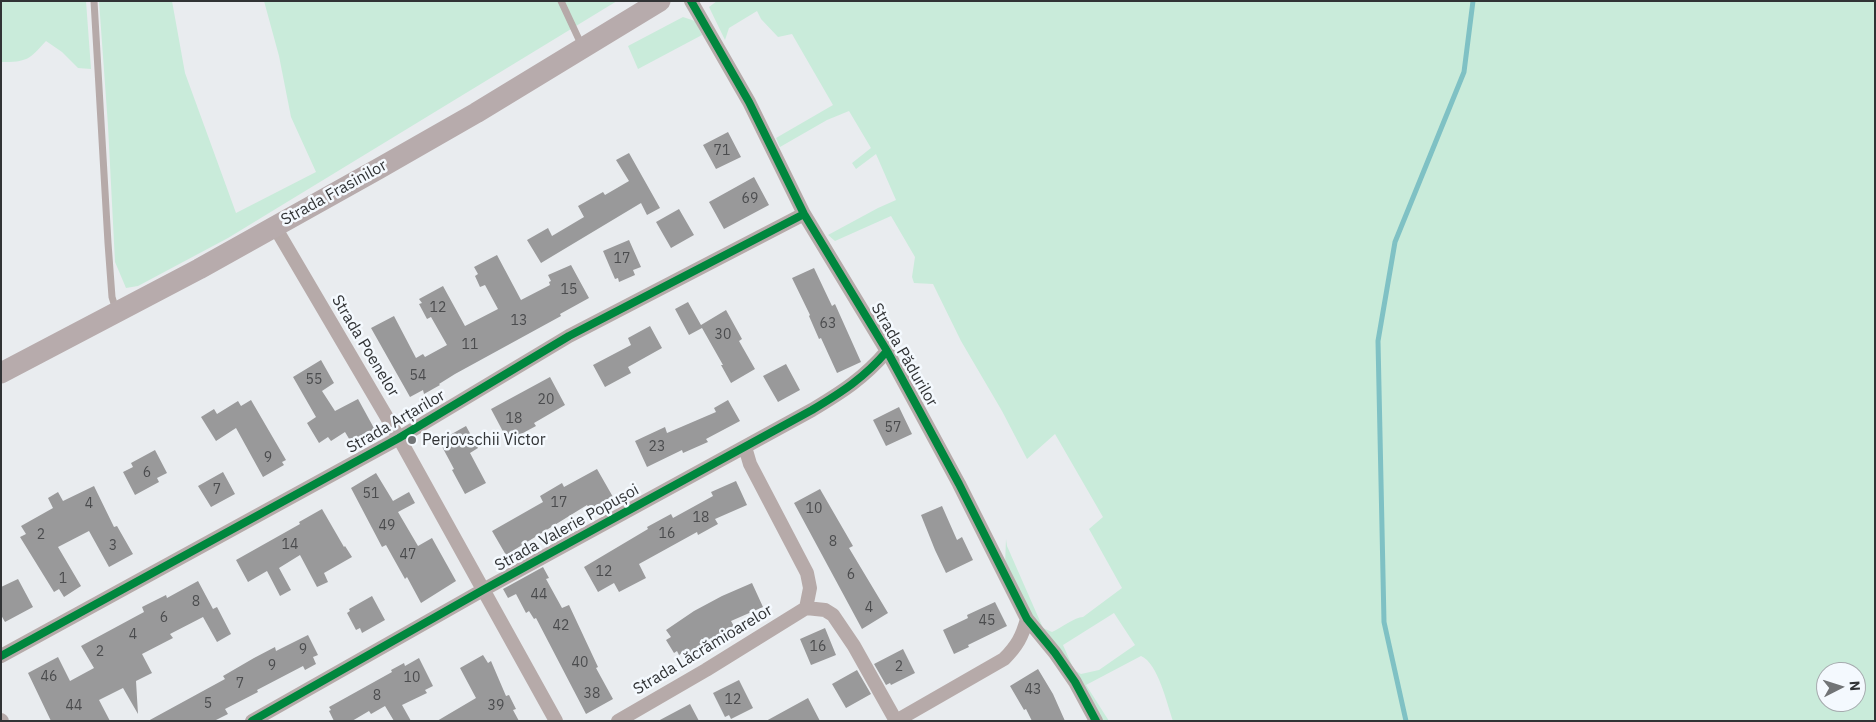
<!DOCTYPE html>
<html>
<head>
<meta charset="utf-8">
<style>
	body { margin:0 }
	#map { position:relative; width:1876px; height:722px; overflow:hidden; background:#e9ecef; font-family:"IBM Plex Sans",sans-serif }
	canvas { display:block }
	.frame { position:absolute; inset:0; border:2px solid #313335; pointer-events:none }
	.north { position:absolute; left:1816px; top:662px; width:50px; height:50px; box-sizing:border-box; background:#f4f9fe; border:1px solid #a6aaae; border-radius:50%; rotate:85deg; font-size:14px; font-weight:700; line-height:20px; text-align:center; color:#313335 }
	.north::after { content:''; display:block; margin:auto; width:18px; height:22px; background:#717476; clip-path:polygon(50% 0,100% 100%,50% 72%,0 100%) }
</style>
</head>
<body>
<div id="map">
<canvas width="1876" height="722"></canvas>
<div class="frame"></div>
<div class="north">N</div>
</div>
<script>
const ctx = document.querySelector('canvas').getContext('2d');
ctx.lineJoin = 'round';
function fillPath(path, color) { ctx.fillStyle = color; ctx.fill(path, 'evenodd'); }
function stroke(path, color, width, dash) { ctx.strokeStyle = color; ctx.lineWidth = width; ctx.lineCap = dash ? 'butt' : 'round'; ctx.setLineDash(dash || []); ctx.stroke(path); }
function write(font, color, halo, rows, align = 'center') {
  ctx.font = font + ' "IBM Plex Sans",sans-serif'; ctx.lineWidth = 5; ctx.setLineDash([]); ctx.textBaseline = 'middle'; ctx.strokeStyle = halo; ctx.fillStyle = color; for (const [text, x, y, turn = 0] of rows) {
    ctx.save(); ctx.translate(x, y); ctx.rotate((+turn || 0) * Math.PI / 180); ctx.textAlign = isNaN(turn) ? turn : align; if (halo) ctx.strokeText(text, 0, 0); ctx.fillText(text, 0, 0); ctx.restore();
  }
}
fillPath(new Path2D(`
	M 1,1 L 86,1 L 91,69 L 78,68 L 62,52 L 46,41 C 29,60 27,62 1,62 Z
	M 99,1 L 172,1 L 185,73 L 236,213 L 316,172 L 291,117 L 279,56 L 264,1 L 617,1 L 228,238 L 138,286 L 126,288 L 115,262 L 108,126 Z
	M 717,1 L 1875,1 L 1875,721 L 1173,721 C 1167,704 1158,663 1141,656 L 1086,685 L 1109,721 L 1101,721 L 1037,624 L 1005,565 L 1006,539 L 1007,546 L 1043,628 L 1052,632 C 1061,628 1075,617 1083,617 L 1122,588 L 1089,529 L 1103,517 L 1055,434 L 1027,459 L 1002,411 L 961,341 L 933,284 L 914,283 L 912,277 L 915,257 L 891,216 L 835,241 L 828,235 L 878,208 L 896,200 L 876,154 L 856,169 L 852,163 L 871,148 L 849,111 L 827,120 L 780,147 L 776,138 L 833,105 L 792,34 L 778,37 L 761,19 L 757,11 L 729,28 L 725,40 L 709,7 ZM 1114,613 L 1135,645 L 1099,670 L 1081,674 L 1074,670 L 1063,645 ZM 1826,672 L 1856,672 L 1856,702 L 1826,702 Z
	M 683,17 L 695,21 L 702,35 L 638,69 L 628,46 Z`), '#c9ebda');
stroke(new Path2D(`
	M 1406,721 L 1384,622 L 1378,341 L 1395,242 L 1464,72 L 1473,1`), '#7fc1c4', 5);
fillPath(new Path2D(`
	M 728,132 L 741,157 L 716,169 L 703,145 Z
	M 629,153 L 660,208 L 647,215 L 641,203 L 541,263 L 527,240 L 548,228 L 552,236 L 584,217 L 578,206 L 603,192 L 605,195 L 629,181 L 616,160 Z
	M 754,177 L 769,205 L 724,229 L 709,202 Z
	M 679,209 L 694,235 L 671,248 L 656,222 Z
	M 629,240 L 641,267 L 633,270 L 635,275 L 619,282 L 618,278 L 615,279 L 603,251 Z
	M 497,255 L 521,300 L 550,285 L 549,282 L 551,281 L 548,275 L 571,265 L 589,298 L 560,314 L 561,316 L 455,374 L 439,384 L 440,385 L 424,394 L 423,390 L 410,397 L 371,328 L 394,316 L 416,358 L 423,354 L 425,357 L 447,345 L 431,317 L 427,319 L 419,304 L 422,303 L 419,299 L 443,286 L 465,326 L 498,309 L 485,285 L 480,287 L 475,276 L 478,274 L 474,267 Z
	M 814,268 L 832,306 L 835,304 L 861,362 L 837,373 L 821,338 L 819,339 L 809,316 L 810,315 L 792,278 Z
	M 688,302 L 701,325 L 726,310 L 742,339 L 739,341 L 755,369 L 731,383 L 721,365 L 723,365 L 702,328 L 689,335 L 675,309 Z
	M 650,326 L 662,348 L 628,367 L 631,373 L 605,387 L 593,365 L 631,345 L 628,338 Z
	M 321,360 L 334,383 L 322,391 L 335,411 L 358,399 L 375,430 L 372,437 L 354,447 L 345,432 L 331,441 L 328,437 L 319,443 L 307,423 L 316,417 L 293,377 Z
	M 786,364 L 800,390 L 778,402 L 763,376 Z
	M 550,377 L 565,405 L 534,423 L 536,426 L 508,441 L 491,409 Z
	M 251,400 L 286,460 L 282,462 L 284,465 L 263,477 L 236,428 L 216,441 L 201,417 L 214,409 L 217,414 L 238,401 L 241,406 Z
	M 728,400 L 740,421 L 706,439 L 708,442 L 683,453 L 682,450 L 647,467 L 635,441 L 665,427 L 667,433 L 716,412 L 714,408 Z
	M 899,407 L 912,434 L 886,446 L 873,420 Z
	M 466,426 L 478,448 L 470,453 L 486,483 L 465,494 L 452,470 L 454,469 L 439,441 Z
	M 155,450 L 167,473 L 157,478 L 159,482 L 135,495 L 123,472 L 133,467 L 131,463 Z
	M 597,469 L 613,497 L 590,510 L 587,505 L 506,555 L 492,531 L 543,502 L 540,496 L 562,483 L 564,487 Z
	M 223,472 L 235,494 L 211,507 L 198,486 Z
	M 376,473 L 393,501 L 409,492 L 415,503 L 398,512 L 418,546 L 432,538 L 456,581 L 421,603 L 407,577 L 405,579 L 386,545 L 382,547 L 351,488 Z
	M 736,481 L 747,505 L 715,519 L 718,524 L 698,535 L 697,532 L 639,564 L 646,578 L 619,592 L 614,583 L 598,592 L 584,567 L 648,529 L 647,527 L 671,514 L 673,518 L 713,496 L 711,492 Z
	M 94,486 L 114,527 L 117,526 L 133,554 L 109,567 L 89,531 L 58,547 L 81,586 L 64,597 L 59,589 L 54,592 L 20,537 L 26,534 L 21,526 L 53,508 L 48,498 L 58,492 L 63,501 Z
	M 820,489 L 853,546 L 849,548 L 888,613 L 862,629 L 794,503 Z
	M 942,506 L 957,540 L 962,537 L 973,560 L 946,573 L 935,550 L 921,515 Z
	M 322,509 L 344,547 L 345,546 L 352,557 L 324,573 L 328,582 L 317,587 L 300,555 L 279,568 L 291,590 L 280,596 L 267,571 L 248,582 L 236,560 L 300,524 L 299,522 Z
	M 543,567 L 549,578 L 546,579 L 562,608 L 569,605 L 598,667 L 596,668 L 613,699 L 586,714 L 536,618 L 534,619 L 529,611 L 526,613 L 516,594 L 508,598 L 503,589 Z
	M 18,579 L 33,607 L 5,622 L 1,615 L 1,587 Z
	M 198,581 L 213,609 L 217,607 L 231,634 L 217,642 L 203,617 L 170,634 L 173,638 L 142,654 L 152,673 L 136,681 L 138,714 L 123,688 L 99,700 L 110,721 L 51,721 L 28,673 L 58,657 L 70,681 L 94,668 L 81,646 L 144,612 L 142,607 L 166,595 L 167,598 Z
	M 752,583 L 763,607 L 731,621 L 735,628 L 711,642 L 710,640 L 690,653 L 688,650 L 679,655 L 677,651 L 674,653 L 666,640 L 671,637 L 666,630 L 694,611 L 722,596 Z
	M 372,596 L 385,620 L 362,633 L 360,628 L 356,630 L 347,613 L 350,611 L 349,609 Z
	M 995,602 L 1007,626 L 968,645 L 969,647 L 954,654 L 943,630 L 968,618 L 967,615 Z
	M 825,628 L 836,655 L 811,665 L 800,639 Z
	M 308,635 L 318,655 L 313,657 L 316,664 L 305,670 L 303,666 L 257,690 L 258,692 L 225,709 L 228,714 L 214,721 L 148,721 L 225,679 L 223,676 L 254,658 L 275,647 L 276,651 Z
	M 903,649 L 915,673 L 891,685 L 890,683 L 886,685 L 874,664 Z
	M 483,655 L 488,663 L 491,661 L 506,696 L 509,695 L 516,709 L 513,710 L 519,721 L 437,721 L 476,698 L 460,668 Z
	M 419,658 L 433,686 L 425,690 L 427,693 L 402,705 L 411,721 L 394,721 L 385,706 L 371,714 L 369,711 L 352,721 L 334,721 L 329,711 L 331,710 L 329,707 L 392,672 L 391,670 L 404,663 L 405,666 Z
	M 1038,669 L 1053,694 L 1065,721 L 1032,721 L 1026,709 L 1024,710 L 1010,686 Z
	M 857,670 L 871,694 L 846,708 L 832,684 Z
	M 739,680 L 753,708 L 731,719 L 729,715 L 725,717 L 713,693 Z
	M 808,698 L 820,721 L 766,721 Z
	M 690,704 L 699,721 L 658,721 Z`), '#99999a');
stroke(new Path2D(`
	M 94,1 L 108,243 L 112,297 L 116,310
	M 561,1 L 582,46`), '#b6aaa9', 7);
stroke(new Path2D(`
	M 691,1 L 749,102 L 804,214 L 887,351 L 959,484 L 1027,619 L 1055,653 L 1075,682 L 1096,721
	M 275,227 L 399,438 L 556,721
	M 745,447 L 750,464 L 807,573 L 810,588 L 806,608 L 825,610 L 833,615 L 854,646 L 896,721
	M 1,656 L 399,438 L 569,336 L 804,214
	M 1,720 L 2,721
	M 252,721 L 483,590 L 812,410 C 842,392 864,378 887,351
	M 618,721 L 706,670 L 806,608
	M 896,721 L 1004,659 C 1017,646 1022,637 1027,619`), '#b6aaa9', 14);
stroke(new Path2D(`
	M 1,373 L 199,269 L 378,169 L 476,113 L 660,1`), '#b7abac', 21);
stroke(new Path2D(`
	M 691,1 L 749,102 L 804,214 L 887,351 L 959,484 L 1027,619 L 1055,653 L 1075,682 L 1096,721
	M 1,656 L 399,438 L 569,336 L 804,214
	M 252,721 L 483,590 L 812,410 C 842,392 864,378 887,351`), '#00873e', 8);
for (const [x, y, r, color] of [
	[412,440,5,"#717476"]
]) { const dot = new Path2D(); dot.arc(x, y, r, 0, 2 * Math.PI); ctx.fillStyle = color; ctx.fill(dot); stroke(dot, '#f4f9fe', 2); }
write('14px', '#4b4c4e', null, [
	["71",722,151],
	["69",750,199],
	["17",622,259],
	["15",569,290],
	["12",438,308],
	["13",519,321],
	["63",828,324],
	["30",723,335],
	["11",470,345],
	["54",418,376],
	["55",314,380],
	["20",546,400],
	["18",514,419],
	["57",893,428],
	["23",657,447],
	["9",268,458],
	["6",147,473],
	["7",217,490],
	["51",371,494],
	["17",559,503],
	["4",89,504],
	["10",814,509],
	["18",701,518],
	["49",387,526],
	["16",667,534],
	["2",41,535],
	["8",833,542],
	["14",290,545],
	["3",113,546],
	["47",408,555],
	["12",604,572],
	["6",851,575],
	["1",63,579],
	["44",539,595],
	["8",196,602],
	["4",869,608],
	["6",164,618],
	["45",987,621],
	["42",561,626],
	["4",133,635],
	["16",818,647],
	["9",303,650],
	["2",100,652],
	["40",580,663],
	["9",272,666],
	["2",899,667],
	["46",49,677],
	["10",412,678],
	["7",240,684],
	["43",1033,690],
	["38",592,694],
	["8",377,696],
	["12",733,700],
	["5",208,704],
	["44",74,706],
	["39",496,706]
]);
write('16px', '#313335', '#f4f9fe', [
	["Strada Frasinilor",334,193,-29],
	["Strada Poenelor",365,346,59],
	["Strada Pădurilor",904,355,60],
	["Strada Arțarilor",396,422,-30],
	["Strada Valerie Popușoi",567,528,-29],
	["Strada Lăcrămioarelor",703,650,-31]
]);
write('16px', '#313335', '#f4f9fe', [
	["Perjovschii Victor",422,440]
], 'left');
</script>
</body>
</html>
